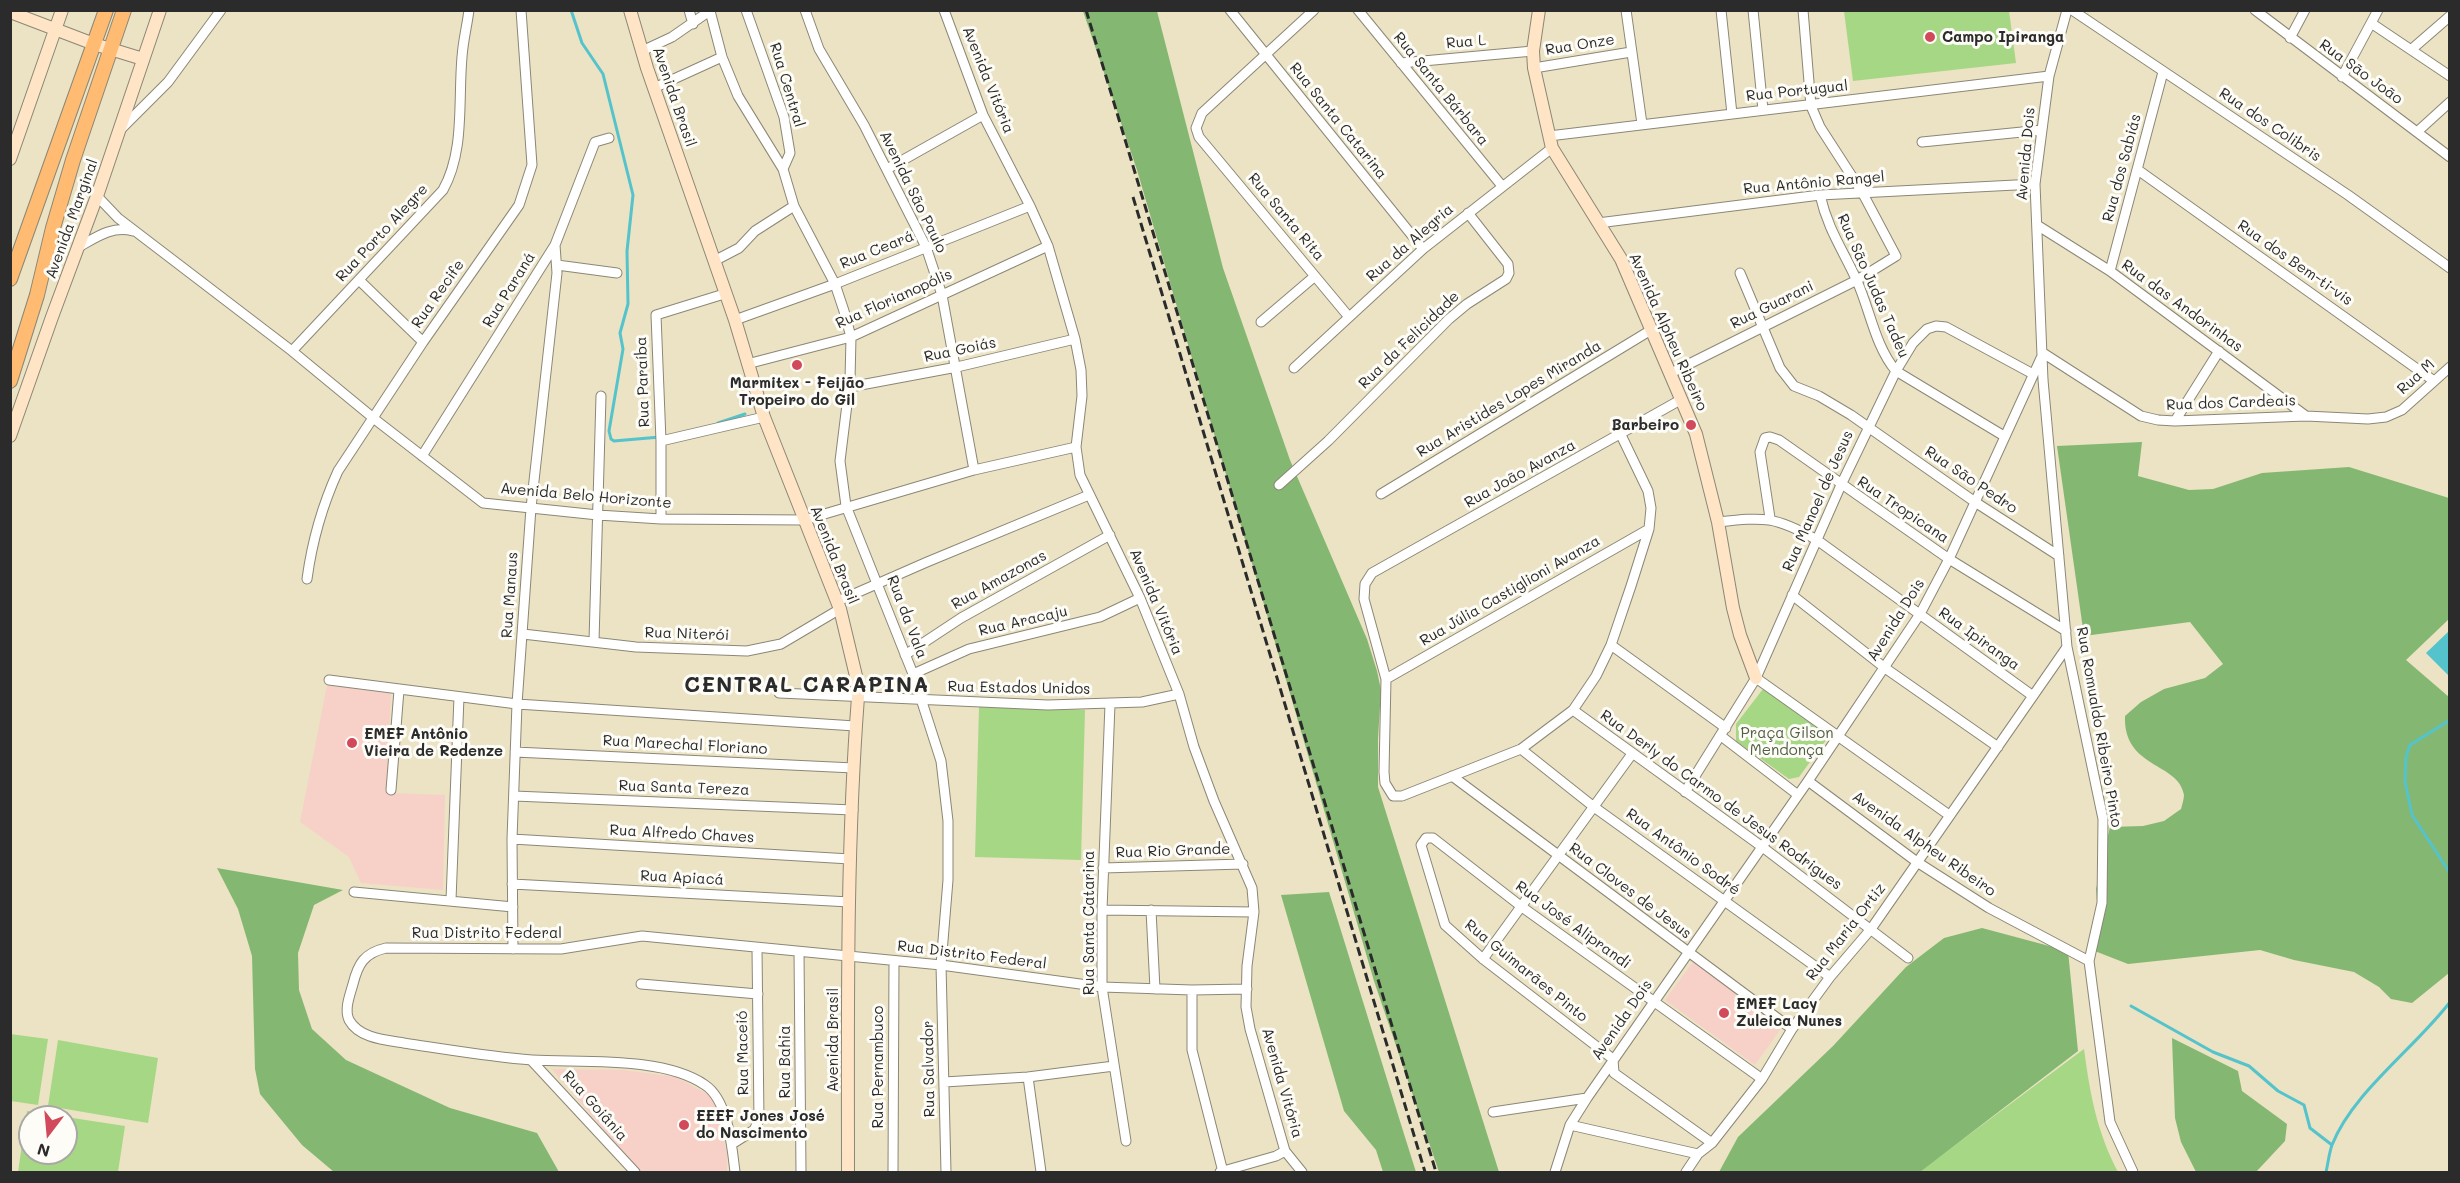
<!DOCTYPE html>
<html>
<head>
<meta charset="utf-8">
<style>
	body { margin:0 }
	#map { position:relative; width:2460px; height:1183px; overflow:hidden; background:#ebe3c3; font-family:Mali,sans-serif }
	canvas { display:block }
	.frame { position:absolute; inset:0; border:12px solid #2b2b2b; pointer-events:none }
	.north { position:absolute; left:18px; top:1105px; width:60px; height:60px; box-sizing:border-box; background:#fdfcf7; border:2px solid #a9a8a5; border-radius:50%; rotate:196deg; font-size:16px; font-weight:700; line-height:24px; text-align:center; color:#2b2b2b }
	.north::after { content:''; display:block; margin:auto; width:21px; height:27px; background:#d1495b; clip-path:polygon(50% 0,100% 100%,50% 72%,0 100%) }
</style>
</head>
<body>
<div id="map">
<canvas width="2460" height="1183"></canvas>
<div class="frame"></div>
<div class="north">N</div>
</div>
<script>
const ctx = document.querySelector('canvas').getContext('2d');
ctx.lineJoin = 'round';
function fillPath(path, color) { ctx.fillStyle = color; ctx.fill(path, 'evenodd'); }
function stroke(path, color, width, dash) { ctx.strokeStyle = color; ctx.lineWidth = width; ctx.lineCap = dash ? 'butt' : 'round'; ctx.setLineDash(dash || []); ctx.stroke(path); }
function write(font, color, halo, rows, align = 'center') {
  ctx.font = font + ' Mali,sans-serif'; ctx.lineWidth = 6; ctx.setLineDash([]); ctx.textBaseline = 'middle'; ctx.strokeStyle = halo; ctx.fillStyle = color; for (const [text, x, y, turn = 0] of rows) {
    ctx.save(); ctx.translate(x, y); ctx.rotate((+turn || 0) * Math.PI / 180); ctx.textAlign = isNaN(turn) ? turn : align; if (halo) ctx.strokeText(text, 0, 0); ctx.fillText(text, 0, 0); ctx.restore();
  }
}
fillPath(new Path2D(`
	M 327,685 L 391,693 L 386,793 L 445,795 L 443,890 L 361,883 L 349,857 L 300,822 Z
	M 1693,962 L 1782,1027 L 1755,1065 L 1665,1000 Z
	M 552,1069 L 623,1070 L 676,1077 L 713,1097 L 727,1153 L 727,1172 L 639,1172 Z`), '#f7d1c8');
fillPath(new Path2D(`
	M 1844,11 L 2009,11 L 2016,63 L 1853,81 Z
	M 1763,689 L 1829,736 L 1799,777 L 1789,779 L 1736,741 L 1736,724 Z
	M 979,707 L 1085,710 L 1081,860 L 975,857 Z
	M 10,1034 L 48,1039 L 38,1105 L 11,1101 Z
	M 58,1040 L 158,1058 L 148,1123 L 48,1106 Z
	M 2084,1049 C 2090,1094 2097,1132 2118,1172 L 1919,1172 Z
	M 27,1111 L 66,1117 L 30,1117 L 30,1153 L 66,1153 L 66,1117 L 125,1126 L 118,1172 L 18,1172 Z`), '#a6d785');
fillPath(new Path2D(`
	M 1083,11 L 1157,11 L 1223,268 L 1290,460 L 1367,639 L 1377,671 L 1381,690 L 1378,739 L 1378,787 L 1499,1172 L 1439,1172 L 1374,981 L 1137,170 Z
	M 2142,442 L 2138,476 L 2189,490 L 2213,489 L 2262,473 L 2349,467 L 2449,498 L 2449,619 L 2406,660 L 2449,697 L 2449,973 L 2412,1003 L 2391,999 L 2379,987 L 2354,972 L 2294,960 L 2260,950 L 2128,964 L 2087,948 L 2098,913 L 2096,889 L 2110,827 L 2143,826 L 2164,821 L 2181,809 C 2182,805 2184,799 2184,795 C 2179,762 2123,769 2125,716 L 2141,702 L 2164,689 L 2205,678 L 2223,664 L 2190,622 L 2084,636 L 2057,446 Z
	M 217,868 L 343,890 L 314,905 L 298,953 L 299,990 L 312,1029 L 346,1060 L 450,1108 L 537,1133 L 559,1172 L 334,1172 L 302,1145 L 260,1094 L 255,1069 L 252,956 L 238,909 Z
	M 1329,892 L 1404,1134 L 1416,1172 L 1383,1172 L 1376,1150 L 1344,1111 L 1281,895 Z
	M 1982,928 L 2068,951 L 2078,1051 L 1920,1172 L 1719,1172 L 1738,1137 L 1833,1046 L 1906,967 L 1944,938 Z
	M 2172,1038 L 2238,1071 L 2242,1091 L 2287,1124 L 2285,1141 L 2256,1172 L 2196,1172 L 2181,1142 L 2175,1118 Z`), '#84b872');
fillPath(new Path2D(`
	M 2449,631 L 2449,676 L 2426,653 Z`), '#55c3cb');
stroke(new Path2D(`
	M 571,10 L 582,43 L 603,74 L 633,195 L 627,251 L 628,304 L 620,333 L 623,349 L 609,431 L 611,439 L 614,441 L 660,437
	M 718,423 L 745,414
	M 2450,720 L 2410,745 L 2406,757 L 2405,781 L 2412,815 L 2450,873
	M 2131,1006 L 2213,1052 L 2249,1066 L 2278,1091 L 2304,1105 L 2310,1128 L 2332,1145
	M 2326,1172 C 2328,1164 2329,1153 2332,1145 C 2353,1092 2415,1048 2450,1002`), '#55c3cb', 3);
const street = new Path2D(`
	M 689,10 L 693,24
	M 746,10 L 784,117 L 790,153 L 783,169
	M 805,10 L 819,49 L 864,125 L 926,247 L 942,295 L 974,470
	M 944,10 L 983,115 L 1030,206 L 1048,246 L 1075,339 L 1081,370 L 1082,396 L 1076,447 L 1080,475 L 1140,598 L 1179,694 L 1194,747 L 1214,801 L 1252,888 L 1254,912 L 1247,966 L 1246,1007 L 1250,1029 L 1285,1151
	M 1230,10 L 1423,249
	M 1314,10 L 1202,113 L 1196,128 L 1199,137 L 1349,317
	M 1358,10 L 1502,186
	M 1626,10 L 1642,124
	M 1721,10 L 1732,114
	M 1753,10 L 1763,110
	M 2067,10 L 2049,76 L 2035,184 L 2043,380 L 2067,647 L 2103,819 L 2102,903 L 2089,961 L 2110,1122 L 2133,1172
	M 2072,10 L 2348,195 L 2450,268
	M 2255,10 L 2450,157
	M 710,11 L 722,57 L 738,96 L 783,169 L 794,206 L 835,284 L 844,311 L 851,337 L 850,380 L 840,461 L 846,506 L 913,674 L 941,761 L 948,821 L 948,880 L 941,965 L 946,1172
	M 2371,23 L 2450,76
	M 2290,38 L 2305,10
	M 2412,49 L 2450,16
	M 642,51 L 672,37 L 711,10
	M 1401,63 L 1533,51
	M 1534,68 L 1631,52
	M 2342,77 L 2378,10
	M 654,88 L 722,57
	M 120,130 L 168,82 L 221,10
	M 2417,132 L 2450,102
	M 1549,136 L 2049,76
	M 1922,142 L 2042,130
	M 887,169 L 983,115
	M 2138,170 L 2434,381
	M 1820,195 C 1828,230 1843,250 1857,281 C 1870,310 1875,346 1896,371 L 2004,436
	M 97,196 L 118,218 L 292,351 L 377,421 L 483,503 L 598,515 L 661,519 L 804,520 L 974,470 L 1076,447
	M 1598,223 L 1820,195 L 2035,184
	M 2037,225 L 2110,271 L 2306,416
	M 77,248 C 95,238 112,225 133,231
	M 714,261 L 739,248 L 755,231 L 794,206
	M 557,265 L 617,273
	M 2110,271 L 2163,72
	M 1740,273 L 1780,368 L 1794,386 L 1819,396 L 1851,415 L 1975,502 L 2059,556
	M 359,280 L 423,342
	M 735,320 L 835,284 L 1030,206
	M 1261,322 L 1315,276
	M 292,351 L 443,190 C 465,151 458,101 462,57 C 463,41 467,26 469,10
	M 2043,353 L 2141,416 L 2158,420 L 2175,421 L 2306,416 L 2368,419 L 2386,417 L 2402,410 L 2450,367
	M 747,364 L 851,337 L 1048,246
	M 1294,368 L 1423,249 L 1552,148
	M 1671,373 L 1857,280 L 1896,256 L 1862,192 L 1820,127 L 1811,106 L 1803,10
	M 850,387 L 957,367 L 1075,339
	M 2175,421 L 2219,351
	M 1621,435 L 1648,491 L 1651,508 L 1649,529 L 1631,586 L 1611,645 L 1596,676 L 1573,710 L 1521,749 L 1402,796 L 1393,796 L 1385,783 L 1384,772 L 1386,679 L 1364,599 L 1365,584 L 1372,573 L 1682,399
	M 661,441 L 764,417
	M 422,456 L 555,245 L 595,142 L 609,138
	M 1279,485 L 1328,441 L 1449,319 L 1467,304 L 1506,279 L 1509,273 L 1508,264 L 1468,213
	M 1381,494 L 1651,330
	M 1770,518 L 1760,452 L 1765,438 L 1770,437 L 1779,440 L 1949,559 L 2066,631
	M 661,519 L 661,441 L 656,315 L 724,294
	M 1718,522 C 1765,517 1775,516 1817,540 L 2033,696
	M 307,579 C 312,542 322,506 338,471 L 423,342 L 519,205 L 532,165 L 521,10
	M 1792,595 L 1885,668 L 1998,747
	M 838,601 L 927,562 L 1089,495
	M 523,634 L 636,647 L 747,651 L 781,644 L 840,609
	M 594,641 L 601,396
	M 1611,645 L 1726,728
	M 905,655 L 961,618 L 1110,535
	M 913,674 L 969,649 L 1100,617 L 1140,598
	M 1756,678 L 1949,815
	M 1386,679 L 1649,529
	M 329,680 L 517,704 L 855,726
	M 779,693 L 1048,705 L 1142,702 L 1179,694
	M 1110,704 L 1102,910 L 1102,987 L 1126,1141
	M 1573,710 L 1761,846 L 1908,958
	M 1721,736 L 1798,795
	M 1521,749 L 1594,807 L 1830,977
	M 515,752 L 854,768
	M 1452,776 L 1792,1029
	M 1808,781 L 1917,862 L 1989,908 L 2089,961
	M 391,790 L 399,690
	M 1685,792 L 1756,678 L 1841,485 L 1896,371 L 1913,343 L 1927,329 L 1936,326 L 1946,327 L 2033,374
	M 514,796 L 853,810
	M 512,839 L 850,859
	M 1103,868 L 1243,864
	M 512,884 L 850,902
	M 354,892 L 513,907
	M 451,900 L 459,697
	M 1102,910 L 1254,912
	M 1151,910 L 1155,989
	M 513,949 L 512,839 L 517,704 L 531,508 L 557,273 L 555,245
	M 799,952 L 801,1172
	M 1483,959 L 1632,754
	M 641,984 L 758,994
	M 1192,990 L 1192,1050 L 1223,1172
	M 531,1060 L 635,1172
	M 1028,1077 L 1041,1172
	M 944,1082 L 1028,1077 L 1114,1066
	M 1493,1112 L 1587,1098
	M 1570,1125 L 1698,1154
	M 1712,1143 L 1614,1073 L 1613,1059 L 1483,959 L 1445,925 L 1421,845 L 1426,838 L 1433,838 L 1522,907 L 1762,1079
	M 732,1144 L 754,1130 L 759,1120 L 757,949
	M 1285,1151 L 1302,1172
	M 735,1172 C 732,1147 728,1100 705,1085 C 663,1056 582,1063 532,1060 C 491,1057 451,1050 410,1044 C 390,1040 360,1040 349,1020 C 344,1009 350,995 353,984 C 358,964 364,953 386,948 L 561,949 L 642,936 L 941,965 L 1102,987 L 1192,990 L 1247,989
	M 893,1172 L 894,961
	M 1220,1172 L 1276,1156 L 1285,1151
	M 1555,1172 L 1570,1125 L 1587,1098 L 1808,781 L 1920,614 L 1949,559 L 2041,358
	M 1686,1172 L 1698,1154 L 1712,1143 L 1762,1079 L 1792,1029 L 1830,977 L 1871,929 L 2067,647`);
const secondary = new Path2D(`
	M 630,10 L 647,68 L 735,320 L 764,417 L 840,609 L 856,676 L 858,697 C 846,855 848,1014 848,1172
	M 1539,10 L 1533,51 L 1534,68 L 1552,148 L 1621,259 L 1696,434 L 1718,522 L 1733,608 L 1740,635 L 1756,678
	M 10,12 L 94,44 L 143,59
	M 10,159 L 62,10
	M 10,436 L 52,317 L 97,196 L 160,10`);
const primary = new Path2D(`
	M 10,279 L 106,10
	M 10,381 L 37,295 L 53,228 L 73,160 L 124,10`);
stroke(street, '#8b8777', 11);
stroke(secondary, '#8b8777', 14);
stroke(primary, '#8b8777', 16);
stroke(street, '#fff', 9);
stroke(secondary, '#ffe4c6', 12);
stroke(primary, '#ffbb71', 14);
stroke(new Path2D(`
	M 1086,10 L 1436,1172
	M 1133,197 L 1425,1172`), '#2b2b2b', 3, [9, 4.5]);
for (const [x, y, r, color] of [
	[1930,37,6,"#d1495b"],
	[797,365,6,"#d1495b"],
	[1691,425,6,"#d1495b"],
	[352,743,6,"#d1495b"],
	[1724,1013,6,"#d1495b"],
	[684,1125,6,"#d1495b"]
]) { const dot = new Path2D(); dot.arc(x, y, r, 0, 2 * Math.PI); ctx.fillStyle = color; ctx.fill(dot); stroke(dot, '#fdfcf7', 2); }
write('bold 15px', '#2b2b2b', '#fdfcf7', [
	["Campo Ipiranga",1942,37],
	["Marmitex - Feijão",797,383,"center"],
	["Tropeiro do Gil",797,400,"center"],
	["Barbeiro",1679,425,"right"],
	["EMEF Antônio",364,734],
	["Vieira de Redenze",364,751],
	["EMEF Lacy",1736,1004],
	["Zuleica Nunes",1736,1021],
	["EEEF Jones José",696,1116],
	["do Nascimento",696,1133]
], 'left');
write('15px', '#2b2b2b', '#fdfcf7', [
	["Rua L",1466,42,-5],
	["Rua Onze",1580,45,-9],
	["Rua São João",2361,72,36],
	["Avenida Vitória",988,80,68],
	["Rua Central",787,85,73],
	["Rua Santa Bárbara",1441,89,51],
	["Rua Portugual",1797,91,-6],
	["Avenida Brasil",674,97,71],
	["Rua Santa Catarina",1338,121,51],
	["Rua dos Colibris",2270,125,34],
	["Avenida Dois",2026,154,-85],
	["Rua dos Sabiás",2122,168,-75],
	["Rua Antônio Rangel",1814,183,-5],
	["Avenida São Paulo",913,192,64],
	["Rua Santa Rita",1286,217,50],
	["Avenida Marginal",72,219,-70],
	["Rua Porto Alegre",382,233,-47],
	["Rua da Alegria",1410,243,-41],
	["Rua Ceará",877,250,-22],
	["Rua dos Bem-ti-vis",2295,263,35],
	["Rua São Judas Tadeu",1873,286,66],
	["Rua Paraná",509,290,-58],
	["Rua Recife",438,294,-55],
	["Rua Florianopólis",894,299,-24],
	["Rua Guarani",1772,305,-26],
	["Rua das Andorinhas",2182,306,36],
	["Avenida Alpheu Ribeiro",1668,332,66],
	["Rua da Felicidade",1409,340,-44],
	["Rua Goiás",960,350,-12],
	["Rua M",2416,377,-42],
	["Rua Paraíba",643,382,-92],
	["Rua Aristides Lopes Miranda",1509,399,-31],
	["Rua dos Cardeais",2231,403,-2],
	["Rua João Avanza",1520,474,-29],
	["Rua São Pedro",1971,480,34],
	["Avenida Belo Horizonte",586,496,5],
	["Rua Manoel de Jesus",1818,501,-66],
	["Rua Tropicana",1903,510,34],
	["Avenida Brasil",834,555,68],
	["Rua Amazonas",999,580,-29],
	["Rua Júlia Castiglioni Avanza",1510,591,-30],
	["Rua Manaus",510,595,-86],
	["Avenida Vitória",1156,602,67],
	["Rua da Vala",907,617,69],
	["Avenida Dois",1896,620,-58],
	["Rua Aracaju",1023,621,-13],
	["Rua Niterói",687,634,2],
	["Rua Ipiranga",1979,639,36],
	["Rua Estados Unidos",1019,688,1],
	["Rua Romualdo Ribeiro Pinto",2099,727,80],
	["Rua Marechal Floriano",685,745,3],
	["Rua Santa Tereza",684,788,2],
	["Rua Derly do Carmo de Jesus Rodrigues",1721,800,36],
	["Rua Alfredo Chaves",682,834,3],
	["Avenida Alpheu Ribeiro",1924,844,35],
	["Rua Rio Grande",1173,851,-2],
	["Rua Antônio Sodré",1683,852,36],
	["Rua Apiacá",682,878,3],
	["Rua Cloves de Jesus",1630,891,37],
	["Rua Santa Catarina",1089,923,-90],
	["Rua José Aliprandi",1573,925,36],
	["Rua Maria Ortiz",1846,932,-52],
	["Rua Distrito Federal",487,933],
	["Rua Distrito Federal",972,955,7],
	["Rua Guimarães Pinto",1526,971,39],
	["Avenida Dois",1622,1020,-55],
	["Avenida Brasil",833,1040,-90],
	["Rua Maceió",743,1053,-91],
	["Rua Bahia",785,1062,-90],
	["Rua Pernambuco",878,1067,-90],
	["Rua Salvador",929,1069,-91],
	["Avenida Vitória",1282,1083,74],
	["Rua Goiânia",595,1106,48]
]);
write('15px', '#505f46', '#fdfcf7', [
	["Praça Gilson",1787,733],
	["Mendonça",1787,750]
]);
ctx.letterSpacing = '1.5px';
write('bold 21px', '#2b2b2b', '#fdfcf7', [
	["CENTRAL CARAPINA",807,686]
]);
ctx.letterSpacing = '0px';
</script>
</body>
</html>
